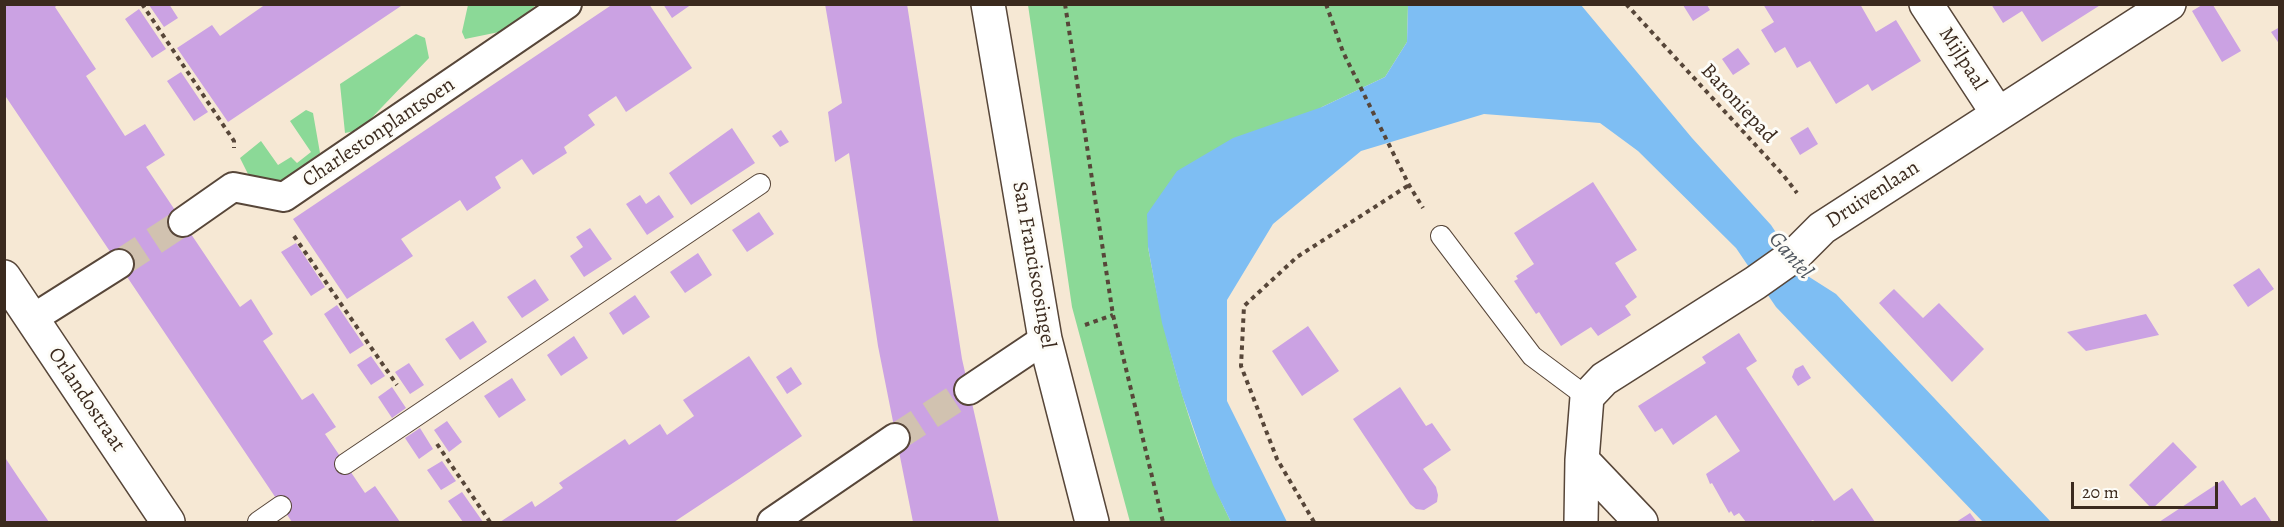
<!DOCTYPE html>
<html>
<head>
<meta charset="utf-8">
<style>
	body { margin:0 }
	#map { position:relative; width:2284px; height:527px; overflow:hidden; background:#f6e8d4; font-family:Alegreya,serif }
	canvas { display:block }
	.frame { position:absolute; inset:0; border:6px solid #3b2a1e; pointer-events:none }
	.scale { position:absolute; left:2071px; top:482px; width:147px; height:27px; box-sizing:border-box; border:3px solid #3b2a1e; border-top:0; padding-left:8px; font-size:18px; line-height:21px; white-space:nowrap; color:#3b2a1e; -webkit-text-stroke:4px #fdfcf7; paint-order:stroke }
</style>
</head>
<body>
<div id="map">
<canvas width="2284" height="527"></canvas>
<div class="frame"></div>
<div class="scale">20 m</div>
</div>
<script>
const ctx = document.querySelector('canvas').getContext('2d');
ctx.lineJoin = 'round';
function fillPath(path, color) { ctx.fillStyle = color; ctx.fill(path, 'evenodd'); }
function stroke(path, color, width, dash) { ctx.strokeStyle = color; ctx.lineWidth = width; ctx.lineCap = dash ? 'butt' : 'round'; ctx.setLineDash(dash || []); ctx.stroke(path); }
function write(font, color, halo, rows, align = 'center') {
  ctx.font = font + ' Alegreya,serif'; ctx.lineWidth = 6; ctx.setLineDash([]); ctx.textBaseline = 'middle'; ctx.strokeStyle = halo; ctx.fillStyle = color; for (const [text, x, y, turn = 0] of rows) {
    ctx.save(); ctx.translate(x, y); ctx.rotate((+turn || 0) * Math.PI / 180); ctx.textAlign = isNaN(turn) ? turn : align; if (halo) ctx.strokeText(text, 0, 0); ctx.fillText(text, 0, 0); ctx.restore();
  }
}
fillPath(new Path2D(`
	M 524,4 L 535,6 L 504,31 L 465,39 L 462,32 L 468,5 Z
	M 1028,5 L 1408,5 L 1407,42 L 1385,77 L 1322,107 L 1148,247 C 1165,341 1189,436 1231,522 L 1130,522 L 1072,307 Z
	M 416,34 L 425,38 L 429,58 L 360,130 L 345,133 L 340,84 Z
	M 306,110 L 313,113 L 320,153 L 272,188 L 253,184 L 240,158 L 261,141 L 278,165 L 291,157 L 297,163 L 311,152 L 290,121 Z`), '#8bd997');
fillPath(new Path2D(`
	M 1408,5 L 1581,5 L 1692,138 L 1771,225 L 1803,273 L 1836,294 L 2051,522 L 1983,522 L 1776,307 L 1736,248 L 1638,151 L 1600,123 L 1484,114 L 1361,151 L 1273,224 L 1227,300 L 1227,401 L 1287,522 L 1231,522 L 1213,485 L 1182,395 L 1162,323 L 1148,247 L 1147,214 L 1177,171 L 1233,138 L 1322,107 L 1385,77 L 1407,42 Z`), '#7ebef3');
fillPath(new Path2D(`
	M 4,4 L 58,4 L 55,7 L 96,69 L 86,76 L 125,136 L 145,124 L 165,155 L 146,167 L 240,307 L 251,299 L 273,334 L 263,341 L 302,400 L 313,393 L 336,427 L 325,434 L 365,493 L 375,486 L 400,522 L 292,522 L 4,94 Z
	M 169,4 L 178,18 L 164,27 L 149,5 Z
	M 266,4 L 404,4 L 228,122 L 177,48 L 212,25 L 220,36 Z
	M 613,4 L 649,4 L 692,68 L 626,112 L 616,96 L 588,115 L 595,125 L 564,147 L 567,153 L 533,175 L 522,159 L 495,177 L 501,188 L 467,211 L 460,200 L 401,239 L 413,256 L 347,299 L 293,219 Z
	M 663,4 L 692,4 L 672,18 Z
	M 825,4 L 907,4 L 962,359 L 999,522 L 913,522 L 878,346 L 849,153 L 835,162 L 828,112 L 842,103 Z
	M 1763,4 L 1860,4 L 1876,32 L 1896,20 L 1921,61 L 1872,91 L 1868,84 L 1836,104 L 1810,61 L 1797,68 L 1785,47 L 1775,53 L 1761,30 L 1774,22 Z
	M 1991,4 L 2102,4 L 2042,42 L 2022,11 L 2003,23 Z
	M 1683,5 L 1707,5 L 1710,10 L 1693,21 Z
	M 2202,5 L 2213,5 L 2241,51 L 2222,62 L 2192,11 Z
	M 139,9 L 166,49 L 152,58 L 125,19 Z
	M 2280,27 L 2280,45 L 2271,32 Z
	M 1738,48 L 1750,64 L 1733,75 L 1722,59 Z
	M 181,72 L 208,112 L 194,121 L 167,81 Z
	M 1808,127 L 1818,144 L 1800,155 L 1790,138 Z
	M 732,128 L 755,163 L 691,205 L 669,173 Z
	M 781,130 L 789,142 L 780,147 L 772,136 Z
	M 1593,182 L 1637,250 L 1615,263 L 1637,297 L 1625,306 L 1631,315 L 1598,336 L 1591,327 L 1561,346 L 1539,312 L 1536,314 L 1514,281 L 1518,279 L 1516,276 L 1534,264 L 1514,233 Z
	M 640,195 L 646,204 L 659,195 L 674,217 L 647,235 L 626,204 Z
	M 759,212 L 774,234 L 747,252 L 732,230 Z
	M 590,228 L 612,259 L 584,277 L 570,256 L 583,247 L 576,237 Z
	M 296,243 L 325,287 L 311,296 L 281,252 Z
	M 698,253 L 712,275 L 685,293 L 670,272 Z
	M 2259,268 L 2274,289 L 2248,307 L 2233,285 Z
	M 535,279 L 549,300 L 522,318 L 507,297 Z
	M 1894,289 L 1923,318 L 1939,303 L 1984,349 L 1952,382 L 1879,303 Z
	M 635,295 L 650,317 L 623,335 L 609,313 Z
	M 337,305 L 364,345 L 350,354 L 324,314 Z
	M 2146,314 L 2159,335 L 2086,351 L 2067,332 Z
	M 473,321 L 487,342 L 460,360 L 445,339 Z
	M 1308,326 L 1339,371 L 1302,396 L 1272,351 Z
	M 1739,333 L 1757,361 L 1746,368 L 1834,501 L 1852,488 L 1875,522 L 1815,522 L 1813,520 L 1809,522 L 1746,522 L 1739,513 L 1734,516 L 1731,511 L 1729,513 L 1712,483 L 1710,484 L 1706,474 L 1740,451 L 1716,415 L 1673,445 L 1662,428 L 1655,432 L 1638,406 L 1706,363 L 1702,357 Z
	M 574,336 L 588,358 L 561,376 L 547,355 Z
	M 371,356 L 385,376 L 371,385 L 357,365 Z
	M 749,356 L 802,436 L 739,479 L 674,522 L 500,522 L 532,501 L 535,507 L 563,488 L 559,483 L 625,439 L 629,445 L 660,424 L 667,435 L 694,416 L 683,400 Z
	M 409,363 L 424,385 L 410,394 L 395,372 Z
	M 1803,365 L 1811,378 L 1798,386 L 1792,377 L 1795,369 Z
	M 791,367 L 802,384 L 787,394 L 776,377 Z
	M 512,378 L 526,400 L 499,418 L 484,396 Z
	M 392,387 L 406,408 L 392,418 L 378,397 Z
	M 1400,387 L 1426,426 L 1432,423 L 1451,450 L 1423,469 L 1436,487 L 1438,495 L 1437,502 L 1424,510 L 1416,509 L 1410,504 L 1353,419 Z
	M 447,421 L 462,442 L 449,452 L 434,430 Z
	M 420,428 L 433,449 L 419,459 L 405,438 Z
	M 2173,442 L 2197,467 L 2152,509 L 2129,485 Z
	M 4,456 L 20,480 L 49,522 L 4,522 Z
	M 442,461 L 456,481 L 441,490 L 427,470 Z
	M 2223,480 L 2241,506 L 2255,497 L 2272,522 L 2159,522 Z
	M 462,492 L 483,522 L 463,522 L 448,501 Z
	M 1970,513 L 1976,521 L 1956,522 L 1967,515 Z`), '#cba2e3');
stroke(new Path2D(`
	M 119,264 L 183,222
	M 895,438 L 969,390`), '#d1c2b0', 28, [28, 14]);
const service = new Path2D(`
	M 1441,236 L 1532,356 L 1587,397
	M 345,464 L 760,184
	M 258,522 L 281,506`);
const pedestrian = new Path2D(`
	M 183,222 L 233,187 L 284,197 L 567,4
	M 32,319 L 119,264
	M 969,390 L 1045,339
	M 772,522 L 895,438`);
const minor = new Path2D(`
	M 988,4 L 1045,339 L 1092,522
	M 1926,4 L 1998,114
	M 4,277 L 168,522
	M 1582,460 L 1641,522
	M 1581,522 L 1582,460 L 1587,397 L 1604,379 L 1755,283 L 1796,254 L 1822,228 L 2169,4`);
stroke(service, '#574639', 22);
stroke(pedestrian, '#574639', 32);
stroke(minor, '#574639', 36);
stroke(new Path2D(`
	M 142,4 L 234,141 L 234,148
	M 1065,4 L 1113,315 L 1163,522
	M 1326,4 L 1343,52 L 1409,185 L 1423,208
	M 1626,4 L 1784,176 L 1797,193
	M 294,236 L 397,385
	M 1085,325 L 1113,315
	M 437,444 L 490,522
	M 1314,522 L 1277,459 L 1241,366 L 1244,306 L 1297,257 L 1409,185`), '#574639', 4, [4.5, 4.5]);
stroke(service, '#fff', 20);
stroke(pedestrian, '#fff', 28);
stroke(minor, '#fff', 33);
write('21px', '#3b2a1e', '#fdfcf7', [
	["Mijlpaal",1962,59,57],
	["Baroniepad",1738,104,47],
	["Charlestonplantsoen",379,133,-34],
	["Druivenlaan",1873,195,-33],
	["San Franciscosingel",1033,265,80],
	["Orlandostraat",86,400,56]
]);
write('italic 22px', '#4f565e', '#fdfcf7', [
	["Gantel",1790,256,49]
]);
</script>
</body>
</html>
